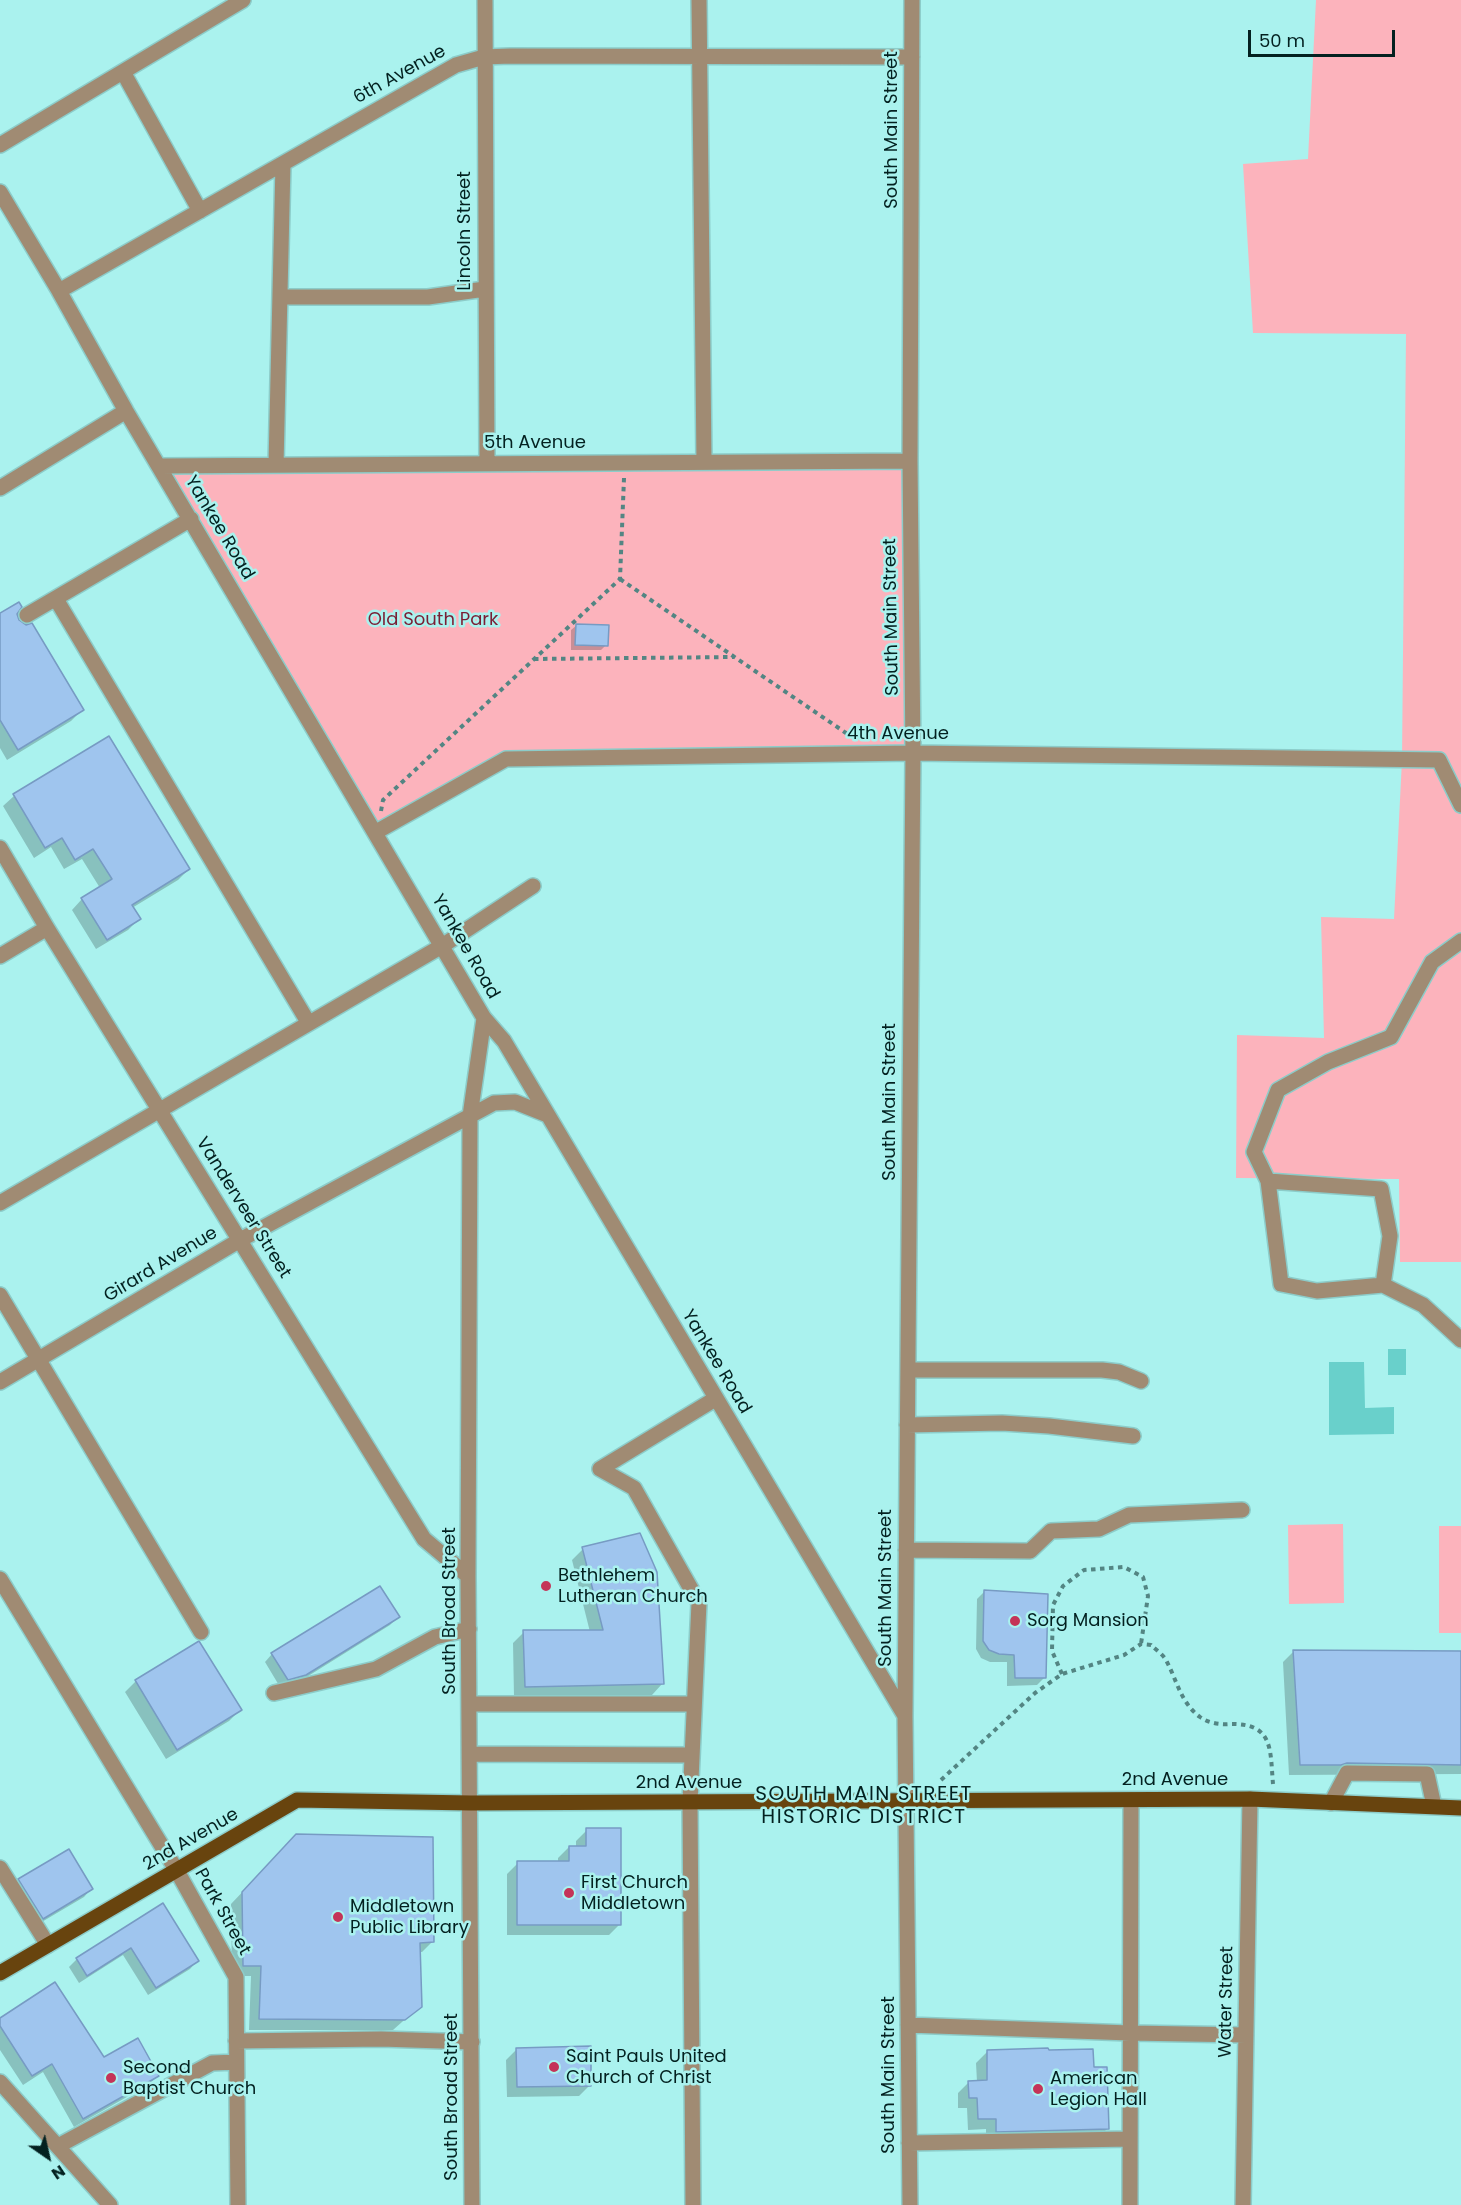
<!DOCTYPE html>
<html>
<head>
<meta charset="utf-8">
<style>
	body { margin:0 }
	#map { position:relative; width:1461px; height:2205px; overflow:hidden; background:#aaf2ee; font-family:Poppins,sans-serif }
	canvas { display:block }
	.north { position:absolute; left:18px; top:2127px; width:60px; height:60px; -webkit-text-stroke:4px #aaf2ee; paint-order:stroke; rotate:146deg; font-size:16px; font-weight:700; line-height:24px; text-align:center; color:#032120 }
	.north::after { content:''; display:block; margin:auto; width:21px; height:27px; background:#032120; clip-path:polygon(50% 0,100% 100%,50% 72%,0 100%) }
	.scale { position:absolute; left:1248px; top:30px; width:147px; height:27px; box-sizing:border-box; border:3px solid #032120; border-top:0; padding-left:8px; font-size:18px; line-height:21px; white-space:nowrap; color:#032120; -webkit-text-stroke:4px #aaf2ee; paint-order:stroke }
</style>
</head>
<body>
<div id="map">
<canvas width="1461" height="2205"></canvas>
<div class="north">N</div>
<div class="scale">50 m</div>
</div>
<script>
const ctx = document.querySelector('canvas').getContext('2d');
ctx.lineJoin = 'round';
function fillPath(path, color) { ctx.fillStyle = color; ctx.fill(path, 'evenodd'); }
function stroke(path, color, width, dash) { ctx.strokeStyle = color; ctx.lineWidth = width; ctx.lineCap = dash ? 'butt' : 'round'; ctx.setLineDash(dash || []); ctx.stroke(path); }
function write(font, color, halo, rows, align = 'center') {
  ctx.font = font + ' Poppins,sans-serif'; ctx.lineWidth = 5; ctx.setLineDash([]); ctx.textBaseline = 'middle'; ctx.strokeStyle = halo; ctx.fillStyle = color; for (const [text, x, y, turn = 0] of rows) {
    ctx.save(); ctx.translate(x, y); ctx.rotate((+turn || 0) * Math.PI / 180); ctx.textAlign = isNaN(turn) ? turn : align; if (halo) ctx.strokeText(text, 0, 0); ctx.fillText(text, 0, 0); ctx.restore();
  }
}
fillPath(new Path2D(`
	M 1316,0 L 1461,0 L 1461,1262 L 1400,1262 L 1399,1179 L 1236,1178 L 1237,1035 L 1324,1038 L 1321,917 L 1394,919 L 1402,760 L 1406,334 L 1253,333 L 1243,164 L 1308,159 Z
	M 910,461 L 913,753 L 506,759 L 376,832 L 160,466 Z
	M 1343,1524 L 1344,1603 L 1289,1604 L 1288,1525 Z
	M 1439,1526 L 1461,1526 L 1461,1633 L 1439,1633 Z`), '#fcb3bc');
fillPath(new Path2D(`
	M 1388,1349 L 1406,1349 L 1406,1375 L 1388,1375 Z
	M 1329,1362 L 1364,1362 L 1365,1408 L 1394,1407 L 1394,1434 L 1329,1435 Z`), '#69d0cb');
fillPath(new Path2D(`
	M 16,614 L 18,621 L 82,710 L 71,721 L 7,760 L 0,748 L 0,615 Z
	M 577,625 L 606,645 L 601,650 L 571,650 L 571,630 Z
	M 109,738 L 189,869 L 178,880 L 132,908 L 139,919 L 128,930 L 96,949 L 72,910 L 82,899 L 100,888 L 82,859 L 64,869 L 51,847 L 34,858 L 3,806 L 14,796 Z
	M 583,1549 L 662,1684 L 652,1695 L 514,1697 L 513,1643 L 524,1632 L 590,1632 L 572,1560 Z
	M 985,1591 L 1045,1677 L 1037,1685 L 1007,1686 L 1007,1662 L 990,1662 L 981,1658 L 976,1649 L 977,1599 Z
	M 398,1617 L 390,1625 L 297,1683 L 280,1687 L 265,1662 L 272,1654 Z
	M 1294,1651 L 1461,1653 L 1461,1774 L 1289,1775 L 1283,1662 Z
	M 136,1681 L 240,1710 L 229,1721 L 166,1759 L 125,1692 Z
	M 587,1830 L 620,1924 L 609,1935 L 507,1935 L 507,1874 L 518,1863 L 558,1863 L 558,1858 L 569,1847 L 576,1847 L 576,1841 Z
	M 285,1847 L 433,1941 L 422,1952 L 419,1952 L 420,2006 L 393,2030 L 249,2030 L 251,1976 L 232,1976 L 231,1904 Z
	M 19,1880 L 91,1889 L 84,1897 L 35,1926 L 11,1888 Z
	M 163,1906 L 197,1961 L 190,1969 L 148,1995 L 123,1955 L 79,1983 L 69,1967 L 77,1959 Z
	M 0,2019 L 103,2059 L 158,2076 L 148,2085 L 74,2127 L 43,2072 L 23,2085 L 0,2050 Z
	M 517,2049 L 590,2085 L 579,2096 L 507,2097 L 506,2060 Z
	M 987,2052 L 1092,2069 L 1108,2128 L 1097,2139 L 986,2142 L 986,2129 L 968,2130 L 967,2108 L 958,2108 L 958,2093 L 969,2082 L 977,2082 L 976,2063 Z`), '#0003');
const building = new Path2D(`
	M 19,602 L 22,607 L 17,614 L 19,620 L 26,625 L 32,623 L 84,710 L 18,750 L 0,720 L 0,613 Z
	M 576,624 L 609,625 L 608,646 L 575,645 Z
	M 109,736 L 190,869 L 132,905 L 141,919 L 107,940 L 81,898 L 112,879 L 93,849 L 75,860 L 62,838 L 45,848 L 13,794 Z
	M 640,1533 L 657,1572 L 664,1684 L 525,1687 L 523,1630 L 603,1630 L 582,1547 Z
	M 380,1586 L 400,1617 L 306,1675 L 288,1680 L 271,1653 Z
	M 984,1590 L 1048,1594 L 1046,1678 L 1015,1678 L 1014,1655 L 999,1654 L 989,1650 L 983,1641 Z
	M 199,1641 L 242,1710 L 177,1750 L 135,1680 Z
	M 1293,1650 L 1461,1651 L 1461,1765 L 1347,1763 L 1341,1765 L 1300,1765 Z
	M 586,1828 L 621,1828 L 621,1925 L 517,1925 L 517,1861 L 569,1861 L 569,1846 L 586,1846 Z
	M 296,1834 L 433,1837 L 434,1942 L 420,1943 L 422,2007 L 405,2020 L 259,2019 L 261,1966 L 243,1966 L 242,1892 Z
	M 69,1849 L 93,1889 L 43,1919 L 18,1879 Z
	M 163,1903 L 199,1961 L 156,1988 L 131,1948 L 87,1976 L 76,1958 Z
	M 55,1982 L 104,2057 L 138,2038 L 159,2076 L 83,2119 L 52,2064 L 32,2076 L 0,2026 L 0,2018 Z
	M 591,2046 L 591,2086 L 517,2087 L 516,2048 Z
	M 1048,2048 L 1049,2050 L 1093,2049 L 1094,2067 L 1107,2067 L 1109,2129 L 996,2132 L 996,2119 L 978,2119 L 977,2098 L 969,2098 L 968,2081 L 987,2080 L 987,2050 Z`);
fillPath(building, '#9fc5ee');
stroke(building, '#779bc3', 1.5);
const minor = new Path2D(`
	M 485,0 L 487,462
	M 699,0 L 704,461
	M 123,72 L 200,211
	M 0,145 L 243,0
	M 0,192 L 59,291 L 126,411 L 484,1018 L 504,1041 L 905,1716
	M 59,291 L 456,65 L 484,57 L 510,56 L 912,57
	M 280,297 L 428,297 L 485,289
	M 276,465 L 283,164
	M 160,466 L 910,461
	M 0,488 L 126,411
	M 56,599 L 308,1022
	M 27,615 L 191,519
	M 376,832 L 506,759 L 913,753 L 1439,760 L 1461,805
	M 0,848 L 47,928 L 424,1539 L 468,1576
	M 0,956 L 47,928
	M 1268,1181 L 1381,1189 L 1390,1236 L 1383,1285 L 1317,1291 L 1281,1284 L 1268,1181 L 1254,1152 L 1278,1090 L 1328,1062 L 1391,1037 L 1432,962 L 1461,941
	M 0,1203 L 442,946 L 533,886
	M 1383,1285 L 1423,1305 L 1461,1340
	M 0,1295 L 201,1632
	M 908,1370 L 1102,1370 L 1119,1372 L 1141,1381
	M 0,1382 L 240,1240 L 494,1103 L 515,1102 L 545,1114
	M 907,1425 L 1002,1423 L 1049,1426 L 1133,1436
	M 600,1469 L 634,1488 L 699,1603 L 690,1802 L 693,2205
	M 600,1469 L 715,1399
	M 906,1550 L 1030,1551 L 1051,1531 L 1099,1529 L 1129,1515 L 1242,1510
	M 0,1579 L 177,1871 L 236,1977 L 238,2205
	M 274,1693 L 376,1669 L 435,1637 L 469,1629
	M 470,1704 L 694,1704
	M 470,1754 L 692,1755
	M 1331,1803 L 1347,1773 L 1427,1774 L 1434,1806
	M 0,1868 L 48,1945
	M 908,2025 L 1130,2033 L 1246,2035
	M 236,2041 L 381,2039 L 472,2042
	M 0,2082 L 110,2205
	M 909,2143 L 1130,2139
	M 58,2146 L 212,2063 L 236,2062
	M 472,2205 L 468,1576 L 470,1116 L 484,1018
	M 910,2205 L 905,1716 L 913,753 L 910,461 L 912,0
	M 1130,2205 L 1131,1800
	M 1243,2205 L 1250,1799`);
const major = new Path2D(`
	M 0,1973 L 297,1800 L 471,1803 L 1250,1799 L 1461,1808`);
stroke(minor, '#8cccc9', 18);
stroke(major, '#8cccc9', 18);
stroke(new Path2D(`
	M 620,579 L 846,733 L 856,736
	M 534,659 L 734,657
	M 381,811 L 383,800 L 620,579 L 624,478
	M 1062,1674 L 1052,1651 L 1053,1605 L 1063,1586 L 1084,1570 L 1124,1567 L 1143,1577 L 1148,1596 L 1141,1644
	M 941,1780 L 1035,1693 L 1062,1674 L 1124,1655 L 1141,1644 L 1151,1645 C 1156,1650 1164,1655 1167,1662 C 1177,1681 1181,1703 1200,1717 C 1208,1723 1220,1725 1230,1724 C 1274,1723 1270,1750 1273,1784`), '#538583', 4, [4.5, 4.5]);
stroke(minor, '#a08b73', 15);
stroke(major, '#68440e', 15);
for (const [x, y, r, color] of [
	[546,1586,6,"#c43458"],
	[1015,1621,6,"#c43458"],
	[569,1893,6,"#c43458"],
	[338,1917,6,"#c43458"],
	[554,2067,6,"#c43458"],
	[111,2078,6,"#c43458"],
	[1038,2089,6,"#c43458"]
]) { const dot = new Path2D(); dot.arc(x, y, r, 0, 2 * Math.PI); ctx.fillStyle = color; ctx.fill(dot); stroke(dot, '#aaf2ee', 2); }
write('18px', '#032120', '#aaf2ee', [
	["6th Avenue",400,75,-29],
	["South Main Street",892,130,-90],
	["Lincoln Street",465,231,-90],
	["5th Avenue",535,443],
	["Yankee Road",219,528,59],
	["South Main Street",892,617,-91],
	["4th Avenue",898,734],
	["Yankee Road",465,947,60],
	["South Main Street",890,1102,-90],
	["Vanderveer Street",243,1208,58],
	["Girard Avenue",161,1265,-31],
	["Yankee Road",716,1362,59],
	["South Main Street",886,1588,-90],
	["South Broad Street",450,1611,-90],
	["2nd Avenue",1175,1780],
	["2nd Avenue",689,1783],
	["2nd Avenue",191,1840,-30],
	["Park Street",222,1912,61],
	["Water Street",1227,2002,-89],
	["South Main Street",889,2075,-90],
	["South Broad Street",452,2097,-90]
]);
write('18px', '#7a1e34', '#aaf2ee', [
	["Old South Park",433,620]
]);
write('18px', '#032120', '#aaf2ee', [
	["Bethlehem",558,1576],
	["Lutheran Church",558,1597],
	["Sorg Mansion",1027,1621],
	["First Church",581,1883],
	["Middletown",581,1904],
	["Middletown",350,1907],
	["Public Library",350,1928],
	["Saint Pauls United",566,2057],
	["Church of Christ",566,2078],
	["Second",123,2068],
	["Baptist Church",123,2089],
	["American",1050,2079],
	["Legion Hall",1050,2100]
], 'left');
ctx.letterSpacing = '1.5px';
write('20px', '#032120', '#aaf2ee', [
	["SOUTH MAIN STREET",864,1795],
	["HISTORIC DISTRICT",864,1818]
]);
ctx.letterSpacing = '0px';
</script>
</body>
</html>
